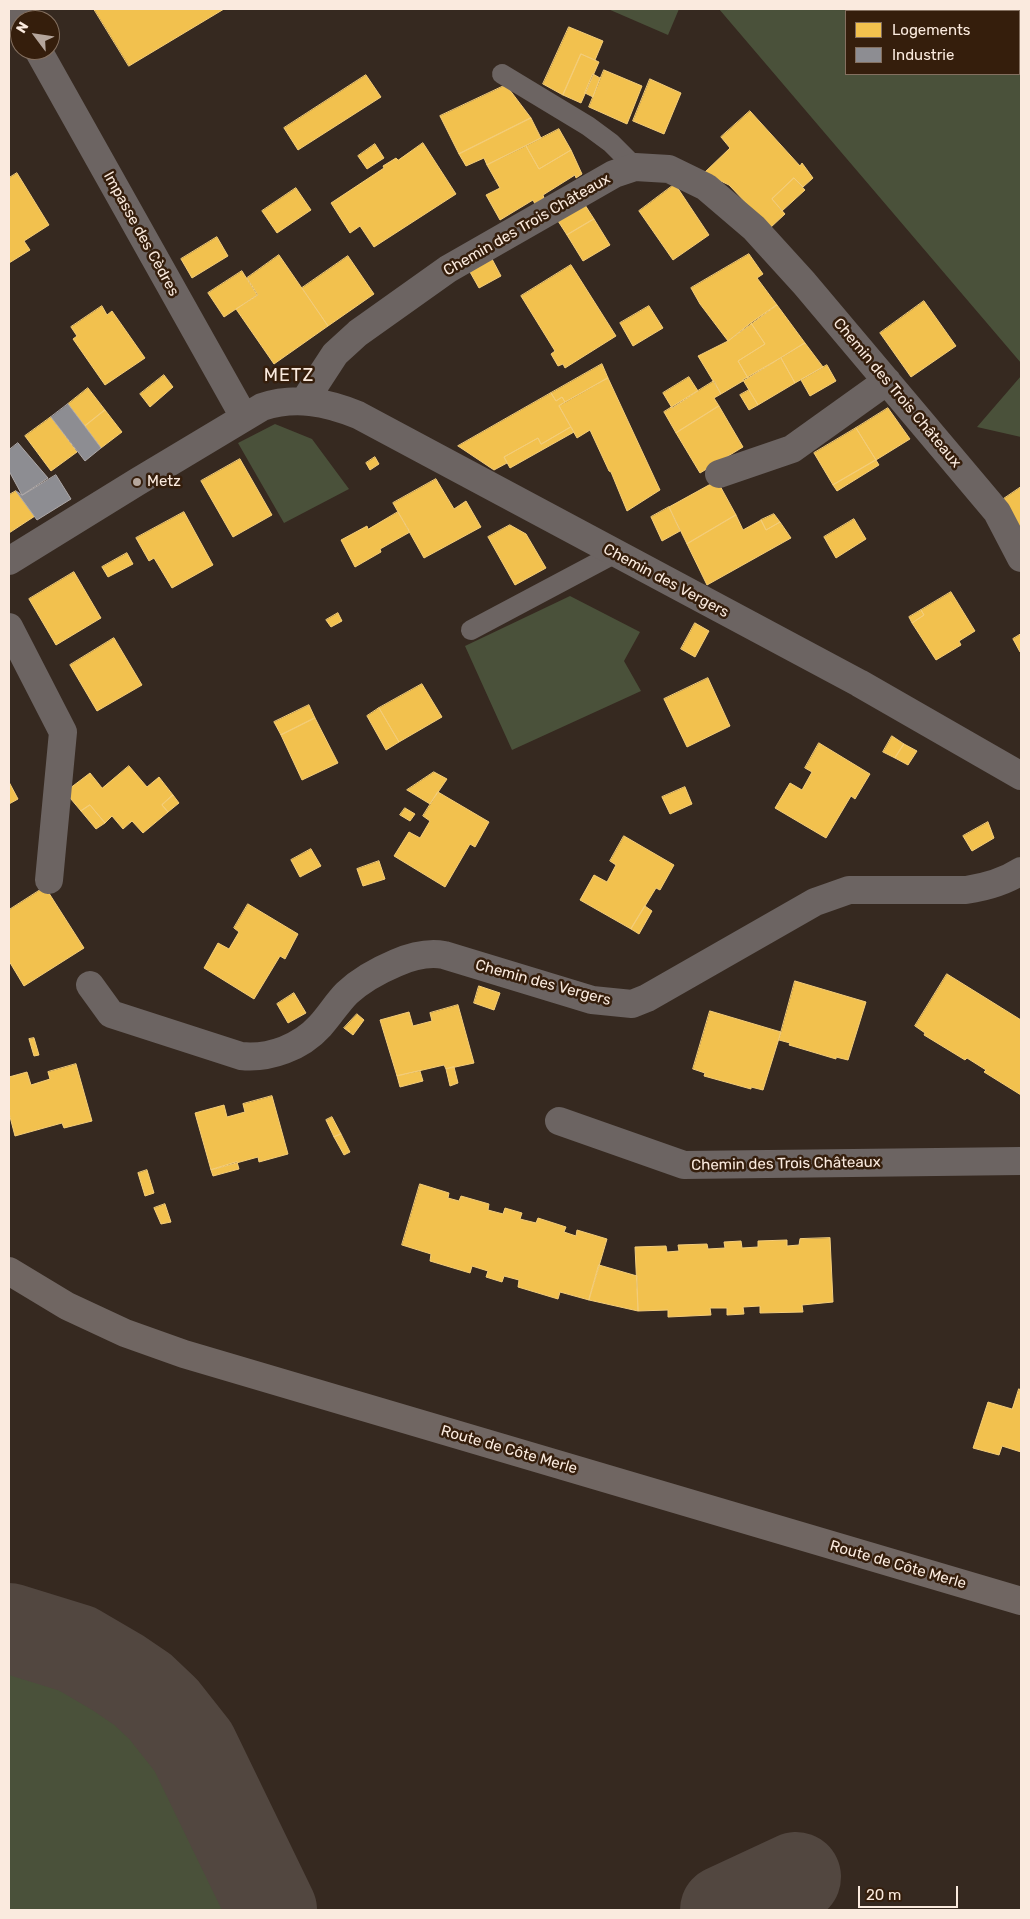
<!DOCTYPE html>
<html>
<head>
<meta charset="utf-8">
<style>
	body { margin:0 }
	#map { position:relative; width:1030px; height:1919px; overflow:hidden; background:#362920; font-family:Rubik,sans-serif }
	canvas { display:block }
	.frame { position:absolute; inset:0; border:10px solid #faeade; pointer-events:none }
	.legend { position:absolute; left:845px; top:10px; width:175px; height:65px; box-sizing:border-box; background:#351e0c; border:1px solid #847060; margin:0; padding:6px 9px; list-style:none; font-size:15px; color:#faeade }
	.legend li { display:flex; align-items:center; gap:10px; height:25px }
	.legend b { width:25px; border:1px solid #847060 }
	.north { position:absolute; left:10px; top:10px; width:50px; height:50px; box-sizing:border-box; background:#351e0c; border:1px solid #847060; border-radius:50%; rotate:301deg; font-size:14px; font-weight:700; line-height:20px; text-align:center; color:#faeade }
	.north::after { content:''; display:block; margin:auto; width:18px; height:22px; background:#b5a69c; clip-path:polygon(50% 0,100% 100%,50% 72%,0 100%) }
	.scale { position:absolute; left:858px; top:1886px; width:100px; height:22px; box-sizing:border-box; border:2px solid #faeade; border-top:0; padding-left:6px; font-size:15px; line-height:18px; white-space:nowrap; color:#faeade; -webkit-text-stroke:4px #351e0c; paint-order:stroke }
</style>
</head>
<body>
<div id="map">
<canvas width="1030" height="1919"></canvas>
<div class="frame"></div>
<ul class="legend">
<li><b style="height:14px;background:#f2c14e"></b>Logements</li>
<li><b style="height:14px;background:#8d8d92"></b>Industrie</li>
</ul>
<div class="north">N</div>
<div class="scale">20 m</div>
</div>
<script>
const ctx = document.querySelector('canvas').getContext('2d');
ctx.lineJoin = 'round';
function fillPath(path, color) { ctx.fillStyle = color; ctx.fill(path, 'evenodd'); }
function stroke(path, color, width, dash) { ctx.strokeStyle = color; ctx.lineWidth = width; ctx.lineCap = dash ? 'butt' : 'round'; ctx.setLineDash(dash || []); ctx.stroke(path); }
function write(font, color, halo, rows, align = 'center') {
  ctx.font = font + ' Rubik,sans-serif'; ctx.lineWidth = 5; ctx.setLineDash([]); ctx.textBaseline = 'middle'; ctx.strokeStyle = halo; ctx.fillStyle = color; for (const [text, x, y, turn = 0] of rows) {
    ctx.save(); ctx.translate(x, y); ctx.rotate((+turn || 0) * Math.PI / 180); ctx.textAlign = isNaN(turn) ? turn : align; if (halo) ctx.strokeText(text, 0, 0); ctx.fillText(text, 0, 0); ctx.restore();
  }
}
fillPath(new Path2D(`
	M 608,9 L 679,9 L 668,35 Z
	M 719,9 L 1021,9 L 1021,363 ZM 1019,11 L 1019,74 L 846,74 L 846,11 Z
	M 1021,376 L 1021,437 L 977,427 Z
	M 275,424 L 312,439 L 349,489 L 284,523 L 238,443 Z
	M 570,596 L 640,632 L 624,661 L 641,691 L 512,750 L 465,646 Z
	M 9,1669 C 27,1674 46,1679 64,1686 C 77,1692 91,1701 103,1710 C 174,1760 196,1834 230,1910 L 9,1910 Z`), '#4a513a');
const homes = new Path2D(`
	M 94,9 L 224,9 L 129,66 Z
	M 569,27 L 603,41 L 595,60 L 581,54 L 563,95 L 543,84 Z
	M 581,54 L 599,62 L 581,103 L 563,95 Z
	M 604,70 L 642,86 L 627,124 L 589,107 Z
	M 593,74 L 600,78 L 593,97 L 585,93 Z
	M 366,75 L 381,97 L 298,150 L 284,128 Z
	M 650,79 L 681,93 L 664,134 L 633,121 Z
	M 506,85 L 531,118 L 459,154 L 440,116 Z
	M 750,111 L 800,166 L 802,163 L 813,178 L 803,187 L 794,178 L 772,199 L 785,214 L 770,228 L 729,185 L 704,173 L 730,148 L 721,137 Z
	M 531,118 L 541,138 L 487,165 L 484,158 L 466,166 L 459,154 Z
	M 559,129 L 571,150 L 539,169 L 526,146 Z
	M 423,143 L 456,194 L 374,247 L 360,226 L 350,233 L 331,203 L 384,168 L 383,166 L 396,158 L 398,160 Z
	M 375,144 L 384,158 L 367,169 L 358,156 Z
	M 526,146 L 539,169 L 571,150 L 582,174 L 576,178 L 575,175 L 543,195 L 544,198 L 535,204 L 533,200 L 500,220 L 486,195 L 500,188 L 487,165 Z
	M 17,173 L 49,225 L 24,241 L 30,250 L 9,263 L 9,178 Z
	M 794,178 L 805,190 L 782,211 L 772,199 Z
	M 675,184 L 709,235 L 673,260 L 639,211 Z
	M 296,188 L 311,210 L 277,233 L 262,211 Z
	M 585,205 L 594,219 L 567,235 L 558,221 Z
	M 594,219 L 610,245 L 583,261 L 567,235 Z
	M 217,237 L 228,256 L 192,278 L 181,259 Z
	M 749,254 L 763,274 L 757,278 L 777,305 L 728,341 L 700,304 L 691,288 Z
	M 279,255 L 328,326 L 274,364 L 236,309 L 258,295 L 247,278 Z
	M 348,256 L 374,294 L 328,326 L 302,288 Z
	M 492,259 L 501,276 L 479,288 L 470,272 Z
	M 571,265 L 616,336 L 565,368 L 563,364 L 558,366 L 551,354 L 555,351 L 521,296 Z
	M 242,271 L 257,295 L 224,317 L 208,293 Z
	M 924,301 L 956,346 L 911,377 L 880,333 Z
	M 777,305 L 805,343 L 748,378 L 738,361 L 765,344 L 751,323 Z
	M 102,306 L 107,315 L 112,311 L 145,358 L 105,385 L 73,339 L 77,336 L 71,327 Z
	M 649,306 L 663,328 L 633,346 L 620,323 Z
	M 751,323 L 765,344 L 738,361 L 748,378 L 721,394 L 698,356 L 728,341 Z
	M 805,343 L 823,367 L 795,383 L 781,358 Z
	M 781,358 L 795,383 L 758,405 L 743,380 Z
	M 602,364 L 608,378 L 565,402 L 562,397 L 556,401 L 551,393 Z
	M 827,365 L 836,381 L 810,396 L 801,380 Z
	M 164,375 L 173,387 L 150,407 L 140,394 Z
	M 689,377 L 698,391 L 672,408 L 663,393 Z
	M 608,378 L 660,490 L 627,511 L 611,472 L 609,471 L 590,430 L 577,438 L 559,406 Z
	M 714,381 L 721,394 L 714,398 L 719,406 L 676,433 L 664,412 Z
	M 88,388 L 105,410 L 85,426 L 68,404 Z
	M 749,390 L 758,405 L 749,410 L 740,395 Z
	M 551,393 L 556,401 L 562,397 L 565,402 L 559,406 L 571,427 L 541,444 L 538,438 L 504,457 L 507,463 L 494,470 L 458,446 Z
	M 719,406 L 743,447 L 700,473 L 676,433 Z
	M 888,408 L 910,439 L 876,460 L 856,428 Z
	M 105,410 L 122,432 L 101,448 L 85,426 Z
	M 51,417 L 77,452 L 51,471 L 25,436 Z
	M 571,427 L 574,432 L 510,468 L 504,457 L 538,438 L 541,444 Z
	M 856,428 L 876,460 L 833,485 L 814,453 Z
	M 375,457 L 379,464 L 370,470 L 366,463 Z
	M 240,459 L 272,515 L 233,537 L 201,481 Z
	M 876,460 L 879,465 L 837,491 L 833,485 Z
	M 436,479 L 454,509 L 466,501 L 481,527 L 424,558 L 393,503 Z
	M 719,484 L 736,515 L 687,544 L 669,507 L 709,485 Z
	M 1021,487 L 1021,528 L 1020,528 L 1002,500 Z
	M 16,491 L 35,516 L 9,533 L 9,495 Z
	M 669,507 L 680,531 L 662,541 L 651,517 Z
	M 184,512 L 213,565 L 172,588 L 154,558 L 149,561 L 136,538 Z
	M 398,512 L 410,532 L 380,549 L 381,552 L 355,567 L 341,540 L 367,526 L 368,529 Z
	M 774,514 L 780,522 L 766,530 L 761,520 Z
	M 736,515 L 743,530 L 761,520 L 766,530 L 780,522 L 791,538 L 707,585 L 687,544 Z
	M 854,519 L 866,539 L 836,558 L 824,537 Z
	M 510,525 L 526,534 L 546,568 L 515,585 L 488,537 Z
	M 127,553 L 133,564 L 108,577 L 102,567 Z
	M 74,572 L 101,618 L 56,645 L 29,599 Z
	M 951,592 L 975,631 L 959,641 L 961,645 L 936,660 L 912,623 L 924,615 L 921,610 Z
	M 921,610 L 924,615 L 912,623 L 909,617 Z
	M 338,613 L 342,621 L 331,627 L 326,620 Z
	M 695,623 L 709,631 L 695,657 L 681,649 Z
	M 1021,634 L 1021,651 L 1020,652 L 1013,639 Z
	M 114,638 L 142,685 L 97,711 L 70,665 Z
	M 708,678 L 730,726 L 687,747 L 664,699 Z
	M 422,684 L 442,717 L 399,742 L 379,708 Z
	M 309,705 L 315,718 L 281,735 L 274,722 Z
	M 379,708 L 399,742 L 386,750 L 367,716 Z
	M 315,718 L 338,763 L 302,780 L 281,735 Z
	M 892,736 L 904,744 L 895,758 L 883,752 Z
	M 819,743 L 870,774 L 855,799 L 851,796 L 826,838 L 775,808 L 790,783 L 802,790 L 812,772 L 805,768 Z
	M 904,744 L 917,751 L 908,765 L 895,758 Z
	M 129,766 L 147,787 L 159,777 L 173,795 L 162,805 L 168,812 L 143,833 L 132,821 L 123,829 L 112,816 L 105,823 L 90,805 L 81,811 L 65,792 L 90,773 L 102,788 Z
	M 434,772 L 447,779 L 430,804 L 407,790 Z
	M 9,782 L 18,799 L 9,804 Z
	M 685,787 L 692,804 L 670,814 L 662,797 Z
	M 438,792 L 489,822 L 475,847 L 470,844 L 445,887 L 394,856 L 409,832 L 420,838 L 430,821 L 423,816 Z
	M 173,795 L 179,803 L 168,812 L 162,805 Z
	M 90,805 L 105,823 L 96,829 L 81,811 Z
	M 405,808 L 415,814 L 410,821 L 400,815 Z
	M 988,822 L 994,838 L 972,851 L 963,836 Z
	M 624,836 L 674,865 L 660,890 L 656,888 L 631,929 L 580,900 L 594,875 L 607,882 L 616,865 L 610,861 Z
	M 311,849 L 321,866 L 300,877 L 291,860 Z
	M 379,861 L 385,879 L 363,886 L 357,869 Z
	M 45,887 L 84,948 L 24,986 L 9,961 L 9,910 Z
	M 248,904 L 298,934 L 285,959 L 280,956 L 254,999 L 204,968 L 218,943 L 229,949 L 239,932 L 234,928 Z
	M 645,906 L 652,911 L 639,934 L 631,929 Z
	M 947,974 L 1021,1020 L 1021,1095 L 984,1072 L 986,1070 L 967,1058 L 965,1060 L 924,1035 L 925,1033 L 915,1026 Z
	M 795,981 L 866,1002 L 848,1060 L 836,1057 L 836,1059 L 789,1045 L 790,1043 L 779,1040 Z
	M 479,986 L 500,993 L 494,1010 L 474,1003 Z
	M 294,993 L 306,1013 L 288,1023 L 277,1004 Z
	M 458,1005 L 474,1063 L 446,1069 L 444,1065 L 397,1076 L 380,1020 L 409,1012 L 413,1026 L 432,1021 L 430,1013 Z
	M 710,1011 L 781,1032 L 763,1090 L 751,1087 L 751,1089 L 704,1076 L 705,1073 L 693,1069 Z
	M 357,1014 L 364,1020 L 353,1035 L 344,1028 Z
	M 34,1038 L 39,1055 L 34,1056 L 29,1039 Z
	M 76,1064 L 92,1121 L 64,1128 L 62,1123 L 15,1136 L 9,1113 L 9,1077 L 27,1072 L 31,1085 L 50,1079 L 48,1072 Z
	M 454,1067 L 458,1083 L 450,1086 L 446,1069 Z
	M 420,1071 L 423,1081 L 400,1087 L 397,1076 Z
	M 272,1096 L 288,1154 L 259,1162 L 258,1157 L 211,1170 L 195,1113 L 224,1105 L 227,1117 L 245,1112 L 243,1104 Z
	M 332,1117 L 341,1134 L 334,1137 L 326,1120 Z
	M 341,1134 L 350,1152 L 344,1155 L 334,1137 Z
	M 237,1162 L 239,1169 L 213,1176 L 211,1170 Z
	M 147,1170 L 154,1193 L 145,1196 L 138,1173 Z
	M 420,1184 L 449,1193 L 448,1198 L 459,1201 L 461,1196 L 489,1204 L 488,1210 L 503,1214 L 505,1208 L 522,1213 L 520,1219 L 536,1223 L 538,1218 L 566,1227 L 564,1232 L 576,1236 L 577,1230 L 607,1239 L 589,1300 L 560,1292 L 558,1299 L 518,1287 L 519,1280 L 504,1276 L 502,1282 L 486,1277 L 488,1271 L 472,1266 L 470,1273 L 430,1261 L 431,1254 L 402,1245 Z
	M 165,1204 L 171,1222 L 161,1224 L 154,1208 Z
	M 830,1238 L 833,1302 L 802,1305 L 803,1312 L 760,1313 L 760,1306 L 743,1307 L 744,1314 L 727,1315 L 727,1308 L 710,1308 L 711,1315 L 668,1317 L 668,1310 L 638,1311 L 635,1247 L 666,1246 L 667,1252 L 679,1251 L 678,1245 L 707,1244 L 708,1249 L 725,1248 L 724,1242 L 741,1241 L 742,1248 L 758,1247 L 758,1241 L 787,1240 L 787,1246 L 799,1245 L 800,1239 Z
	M 599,1265 L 637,1276 L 638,1311 L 589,1300 Z
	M 1019,1389 L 1021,1390 L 1021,1452 L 1002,1446 L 999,1455 L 973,1448 L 988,1402 L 1012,1409 Z`);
fillPath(homes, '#f2c14e');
stroke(homes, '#f4cd79', 1);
const industry = new Path2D(`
	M 68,404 L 101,448 L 85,461 L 51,417 Z
	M 18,443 L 48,478 L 22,495 L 9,471 L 9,450 Z
	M 56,475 L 71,499 L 37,520 L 16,491 L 22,495 Z`);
fillPath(industry, '#8d8d92');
stroke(industry, '#aea9a9', 1);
stroke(new Path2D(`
	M 9,1628 L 77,1649 L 118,1673 L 143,1690 L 163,1709 L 193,1747 L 272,1910
	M 725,1910 L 796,1877`), '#524740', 90);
stroke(new Path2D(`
	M 502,74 L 588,126 L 611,143 L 635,167
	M 471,630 L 614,554`), '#6c6462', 20);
stroke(new Path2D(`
	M 15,9 L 21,20
	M 38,50 L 244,417
	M 305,400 L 335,354 L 358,333 L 448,269 L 614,174 L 635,167 L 669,169 L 706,187 L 754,228 L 804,283 L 997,512 L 1021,558
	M 719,474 L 792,449 L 887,381
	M 9,561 L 137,482 L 262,407 C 295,396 326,402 358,415 L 859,683 L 1021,776
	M 9,627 L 63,732 L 49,880
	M 90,985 L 111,1014 L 241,1056 C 270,1059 301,1047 320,1026 C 330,1015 337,1003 347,993 C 362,979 377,971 396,963 C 412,956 427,952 444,955 L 592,1000 L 632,1004 L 647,998 L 815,902 L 849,890 L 966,890 C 986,887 1004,882 1021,871
	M 559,1121 L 684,1165 L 1021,1161`), '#6c6462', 28);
stroke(new Path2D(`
	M 9,1271 L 67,1306 L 125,1333 L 184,1354 L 1021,1601`), '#706662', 28);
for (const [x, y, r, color] of [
	[137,482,5,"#b5a69c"]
]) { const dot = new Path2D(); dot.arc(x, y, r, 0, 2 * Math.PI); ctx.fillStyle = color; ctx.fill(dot); stroke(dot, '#351e0c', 2); }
write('15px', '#faeade', '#351e0c', [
	["Chemin des Trois Châteaux",527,225,-30],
	["Impasse des Cèdres",141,234,61],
	["Chemin des Trois Châteaux",897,393,50],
	["Chemin des Vergers",666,581,28],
	["Chemin des Vergers",543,983,15],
	["Chemin des Trois Châteaux",786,1164,-1],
	["Route de Côte Merle",509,1450,16],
	["Route de Côte Merle",898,1565,16]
]);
write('15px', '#faeade', '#351e0c', [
	["Metz",147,482]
], 'left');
ctx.letterSpacing = '1px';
write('18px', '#faeade', '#351e0c', [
	["METZ",289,376]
]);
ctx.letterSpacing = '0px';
</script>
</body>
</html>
